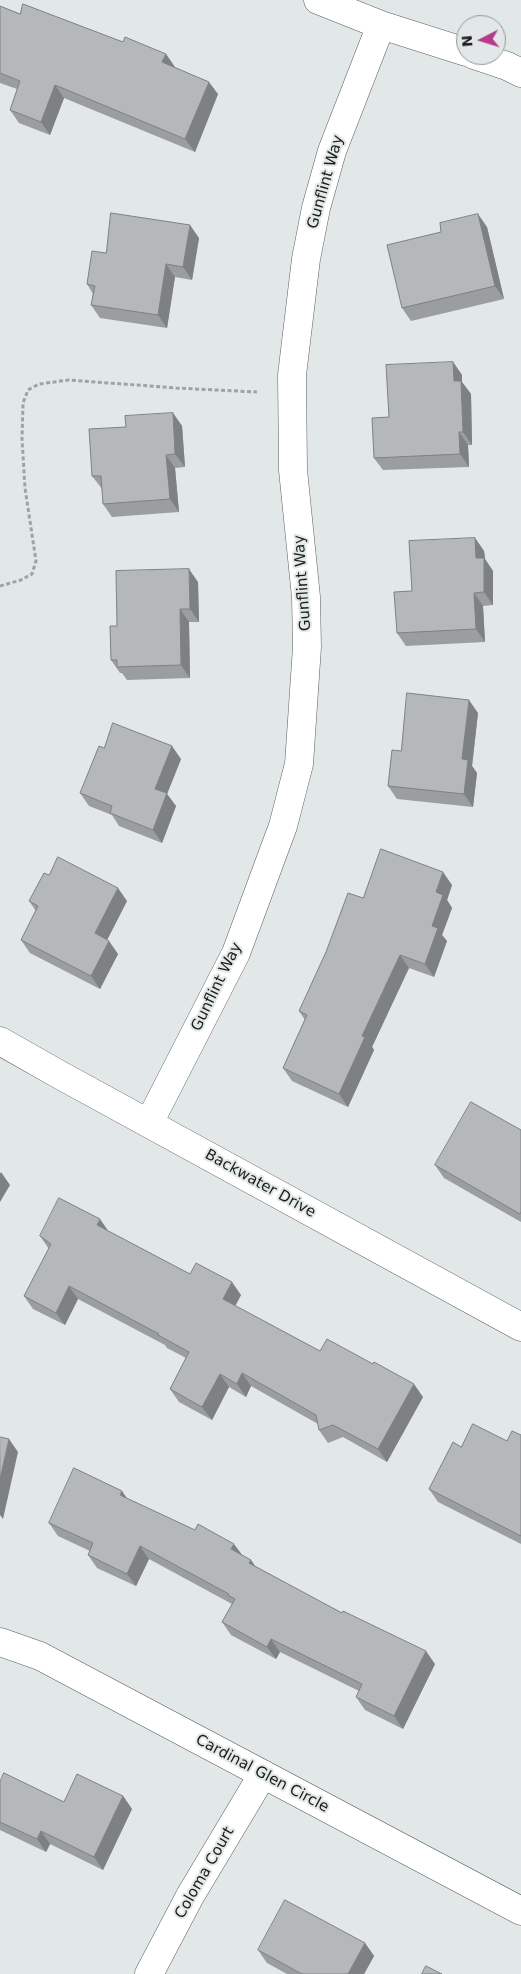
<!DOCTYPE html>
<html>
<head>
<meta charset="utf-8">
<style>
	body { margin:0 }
	#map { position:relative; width:521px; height:1974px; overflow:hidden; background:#e2e7e7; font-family:"DejaVu Sans",sans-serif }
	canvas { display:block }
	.north { position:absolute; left:456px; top:15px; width:50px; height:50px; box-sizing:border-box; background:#e2e7e7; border:1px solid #929696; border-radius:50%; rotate:265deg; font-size:14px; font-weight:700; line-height:20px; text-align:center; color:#1a1c1c }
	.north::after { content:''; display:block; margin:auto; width:18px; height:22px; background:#b73b8b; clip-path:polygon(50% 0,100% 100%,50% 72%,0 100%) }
</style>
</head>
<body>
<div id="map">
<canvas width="521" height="1974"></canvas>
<div class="north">N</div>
</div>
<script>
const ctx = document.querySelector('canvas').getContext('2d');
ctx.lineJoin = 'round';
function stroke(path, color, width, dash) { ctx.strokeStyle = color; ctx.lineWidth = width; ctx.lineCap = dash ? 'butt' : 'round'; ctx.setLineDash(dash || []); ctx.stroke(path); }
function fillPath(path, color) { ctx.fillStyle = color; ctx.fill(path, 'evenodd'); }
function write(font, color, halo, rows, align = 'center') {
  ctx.font = font + ' "DejaVu Sans",sans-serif'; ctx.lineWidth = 4; ctx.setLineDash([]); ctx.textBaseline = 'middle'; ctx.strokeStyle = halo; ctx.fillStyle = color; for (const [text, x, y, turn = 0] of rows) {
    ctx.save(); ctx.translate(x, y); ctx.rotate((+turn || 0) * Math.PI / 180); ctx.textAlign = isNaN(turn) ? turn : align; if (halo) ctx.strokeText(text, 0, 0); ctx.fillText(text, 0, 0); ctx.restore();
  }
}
const street = new Path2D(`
	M 318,0 L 381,25 L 466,52
	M 474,55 L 507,66 L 521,73
	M 0,1041 L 60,1075 L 521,1327
	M 149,1123 L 236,953 L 283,826 L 299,764 L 307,647 L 306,597 L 293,470 L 292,375 L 306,259 L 316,208 L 332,151 L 381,25
	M 0,1642 L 40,1656 L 521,1911
	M 149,1974 L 190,1896 L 263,1774`);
stroke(street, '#5a5e5e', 29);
stroke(new Path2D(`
	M 0,586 L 21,580 L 32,574 L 36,561 L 25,488 L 22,439 L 23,403 L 28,390 L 39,384 L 69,380 L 176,388 L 257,392`), '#9fa3a3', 3, [4, 2.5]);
stroke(street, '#fff', 28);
fillPath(new Path2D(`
	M 0,6 L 20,14 L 123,42 L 166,54 L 174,67 L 218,94 L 195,152 L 64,98 L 50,135 L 19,123 L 10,110 L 17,89 L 0,83 Z
	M 487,227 L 504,299 L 411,321 L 402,308 Z
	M 199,238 L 192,280 L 175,277 L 167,328 L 100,318 L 91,305 L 93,294 L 87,284 L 106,253 Z
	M 453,362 L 462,375 L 462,382 L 471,394 L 472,445 L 468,445 L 469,467 L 383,470 L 374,458 L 389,417 Z
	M 173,413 L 182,426 L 185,467 L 175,468 L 179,512 L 112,517 L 103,504 L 102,489 L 92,476 L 126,427 Z
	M 475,538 L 484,551 L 485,559 L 493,571 L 493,605 L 483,606 L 485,642 L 406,646 L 397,633 L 412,591 Z
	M 198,582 L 199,622 L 189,622 L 190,678 L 127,680 L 122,673 L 120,673 L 111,660 L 117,626 Z
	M 478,713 L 472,766 L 477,773 L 473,807 L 397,799 L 388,786 Z
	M 104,748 L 181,759 L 167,794 L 176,806 L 162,843 L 119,826 L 112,815 L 89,806 L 80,793 Z
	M 49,875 L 127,901 L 107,940 L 118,954 L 100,989 L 30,953 L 21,940 L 36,911 L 29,901 Z
	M 452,885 L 447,900 L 452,908 L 442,935 L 447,941 L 434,977 L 409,968 L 372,1047 L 374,1050 L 348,1107 L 292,1081 L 283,1068 L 305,1020 L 299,1011 L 363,898 Z
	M 521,1130 L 521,1222 L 444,1178 L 435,1165 Z
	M 109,1232 L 190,1274 L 241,1295 L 235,1306 L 320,1351 L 423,1397 L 387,1462 L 343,1437 L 328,1443 L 319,1430 L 318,1424 L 251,1386 L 246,1397 L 229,1387 L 212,1420 L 179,1402 L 170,1389 L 186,1358 L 167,1348 L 165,1345 L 78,1299 L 65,1325 L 33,1309 L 24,1296 L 49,1249 L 40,1236 Z
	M 521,1435 L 521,1544 L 438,1502 L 429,1489 L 461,1447 L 507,1441 Z
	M 127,1499 L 242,1555 L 256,1567 L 435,1664 L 403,1729 L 365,1710 L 356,1697 L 359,1691 L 280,1652 L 276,1659 L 231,1635 L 222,1622 L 232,1604 L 149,1559 L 136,1586 L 97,1568 L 88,1555 L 90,1551 L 58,1536 L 49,1523 Z
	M 0,1782 L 64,1802 L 123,1796 L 132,1809 L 103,1870 L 50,1844 L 46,1852 L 0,1830 Z
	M 365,1943 L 374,1956 L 364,1974 L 287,1974 L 267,1963 L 258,1950 Z`), '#9b9ea0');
fillPath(new Path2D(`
	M 166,54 L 175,67 L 171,75 L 162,62 Z
	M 209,82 L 218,94 L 195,152 L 185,139 Z
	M 55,85 L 64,98 L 50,135 L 41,122 Z
	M 478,214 L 487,227 L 504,299 L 495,286 Z
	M 190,225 L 199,238 L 192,280 L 183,267 Z
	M 166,264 L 175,277 L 167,328 L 158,315 Z
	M 453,362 L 462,375 L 462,382 L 471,394 L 472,445 L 463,432 L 454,381 Z
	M 173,413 L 182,426 L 185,467 L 175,454 Z
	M 459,432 L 468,445 L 469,467 L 460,454 Z
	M 166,455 L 175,468 L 179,512 L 170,499 Z
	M 475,538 L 484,551 L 485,559 L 493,571 L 493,605 L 484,592 L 476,558 Z
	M 189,569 L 198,582 L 199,622 L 190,609 Z
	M 474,593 L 483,606 L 485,642 L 476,629 Z
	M 180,609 L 189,622 L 190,678 L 181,665 Z
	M 469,700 L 478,713 L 472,766 L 477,773 L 473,807 L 464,794 L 462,759 Z
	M 172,746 L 181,759 L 167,794 L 176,806 L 162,843 L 153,830 L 155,789 Z
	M 443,872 L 452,885 L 447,900 L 452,908 L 442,935 L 447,941 L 434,977 L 425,964 L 432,926 L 436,892 Z
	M 118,888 L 127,901 L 104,946 L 95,933 Z
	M 109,941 L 118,954 L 100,989 L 91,976 Z
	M 400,955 L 409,968 L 372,1047 L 374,1050 L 348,1107 L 339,1094 L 362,1036 Z
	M 1,1172 L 10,1185 L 0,1202 L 0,1174 Z
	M 100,1219 L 109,1232 L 97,1225 Z
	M 232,1282 L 241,1295 L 232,1312 L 223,1299 Z
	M 69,1286 L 78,1299 L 65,1325 L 56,1313 Z
	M 242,1373 L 251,1386 L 246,1397 L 237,1384 Z
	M 220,1374 L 229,1387 L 212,1420 L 202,1407 Z
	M 414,1384 L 423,1397 L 387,1462 L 378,1449 Z
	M 9,1439 L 18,1452 L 3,1519 L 0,1515 L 0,1479 Z
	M 122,1491 L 131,1504 L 120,1495 Z
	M 234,1544 L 243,1556 L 231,1549 Z
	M 140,1546 L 149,1559 L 136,1586 L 127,1574 Z
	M 251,1560 L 260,1573 L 249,1563 Z
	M 271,1639 L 280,1652 L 276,1659 L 267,1647 Z
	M 426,1651 L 435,1664 L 403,1729 L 394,1716 Z
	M 123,1796 L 132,1809 L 103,1870 L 94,1857 Z
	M 41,1831 L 50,1844 L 46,1852 L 37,1839 Z
	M 365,1943 L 374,1956 L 364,1974 L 348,1974 Z`), '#7e8182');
const building = new Path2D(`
	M 23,4 L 123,42 L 125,37 L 166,54 L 162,62 L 209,82 L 185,139 L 55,85 L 41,122 L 10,110 L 20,81 L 0,73 L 0,6 L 20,14 Z
	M 111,213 L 190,225 L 183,267 L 166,264 L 158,315 L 91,305 L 95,286 L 87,284 L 92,251 L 106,253 Z
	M 478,214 L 495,286 L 402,308 L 387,245 L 441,232 L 440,223 Z
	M 453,362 L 454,381 L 461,381 L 463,432 L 459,432 L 460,454 L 374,458 L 372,418 L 389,417 L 386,365 Z
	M 173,413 L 175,454 L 166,455 L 170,499 L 103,504 L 101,476 L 92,476 L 89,429 L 126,427 L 125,416 Z
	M 475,538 L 476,558 L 484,558 L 484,592 L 474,593 L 476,629 L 397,633 L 394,592 L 412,591 L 409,541 Z
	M 189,569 L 190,609 L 180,609 L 181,665 L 117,667 L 117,660 L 111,660 L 110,626 L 117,626 L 116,571 Z
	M 407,693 L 469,700 L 462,759 L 468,760 L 464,794 L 388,786 L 392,750 L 401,751 Z
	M 113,723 L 172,746 L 155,789 L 167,793 L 153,830 L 110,813 L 112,806 L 80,793 L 99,746 L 104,748 Z
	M 381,849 L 443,872 L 436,892 L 443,895 L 432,926 L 438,928 L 425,964 L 400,955 L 362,1036 L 365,1037 L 339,1094 L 283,1068 L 307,1015 L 299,1011 L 326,952 L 348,893 L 363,898 Z
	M 58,857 L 118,888 L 95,933 L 109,941 L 91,976 L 21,940 L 38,906 L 29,901 L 44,873 L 49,875 Z
	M 471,1102 L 521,1130 L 521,1212 L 520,1214 L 435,1165 Z
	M 59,1198 L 100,1219 L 97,1225 L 190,1274 L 196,1263 L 232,1282 L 223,1299 L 320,1351 L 327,1339 L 373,1364 L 374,1362 L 414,1384 L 378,1449 L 333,1425 L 319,1430 L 316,1415 L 242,1373 L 237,1384 L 220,1374 L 202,1407 L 170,1389 L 189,1352 L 158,1335 L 159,1334 L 69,1286 L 56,1313 L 24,1296 L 51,1244 L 40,1236 Z
	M 473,1424 L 507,1441 L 512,1431 L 521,1435 L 521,1536 L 429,1489 L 453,1442 L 461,1447 Z
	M 0,1437 L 9,1439 L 0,1479 Z
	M 74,1468 L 122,1491 L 120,1495 L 195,1530 L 198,1524 L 234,1544 L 231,1549 L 251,1560 L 249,1563 L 342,1613 L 343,1611 L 426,1651 L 394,1716 L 356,1697 L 362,1684 L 271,1639 L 267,1647 L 222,1622 L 235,1599 L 228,1595 L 229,1594 L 140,1546 L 127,1574 L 88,1555 L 93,1543 L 49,1523 Z
	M 4,1773 L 64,1802 L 77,1774 L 123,1796 L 94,1857 L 41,1831 L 37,1839 L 0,1822 L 0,1782 Z
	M 285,1900 L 365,1943 L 348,1974 L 302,1974 L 258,1950 Z
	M 426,1966 L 442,1974 L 422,1974 Z`);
fillPath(building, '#b4b8ba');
stroke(building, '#7e8182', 1);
write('15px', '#1a1c1c', '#e2e7e7', [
	["Gunflint Way",326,182,-74],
	["Gunflint Way",303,583,-94],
	["Gunflint Way",217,987,-64],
	["Backwater Drive",260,1184,29],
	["Cardinal Glen Circle",262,1774,28],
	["Coloma Court",205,1873,-60]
]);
</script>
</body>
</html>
